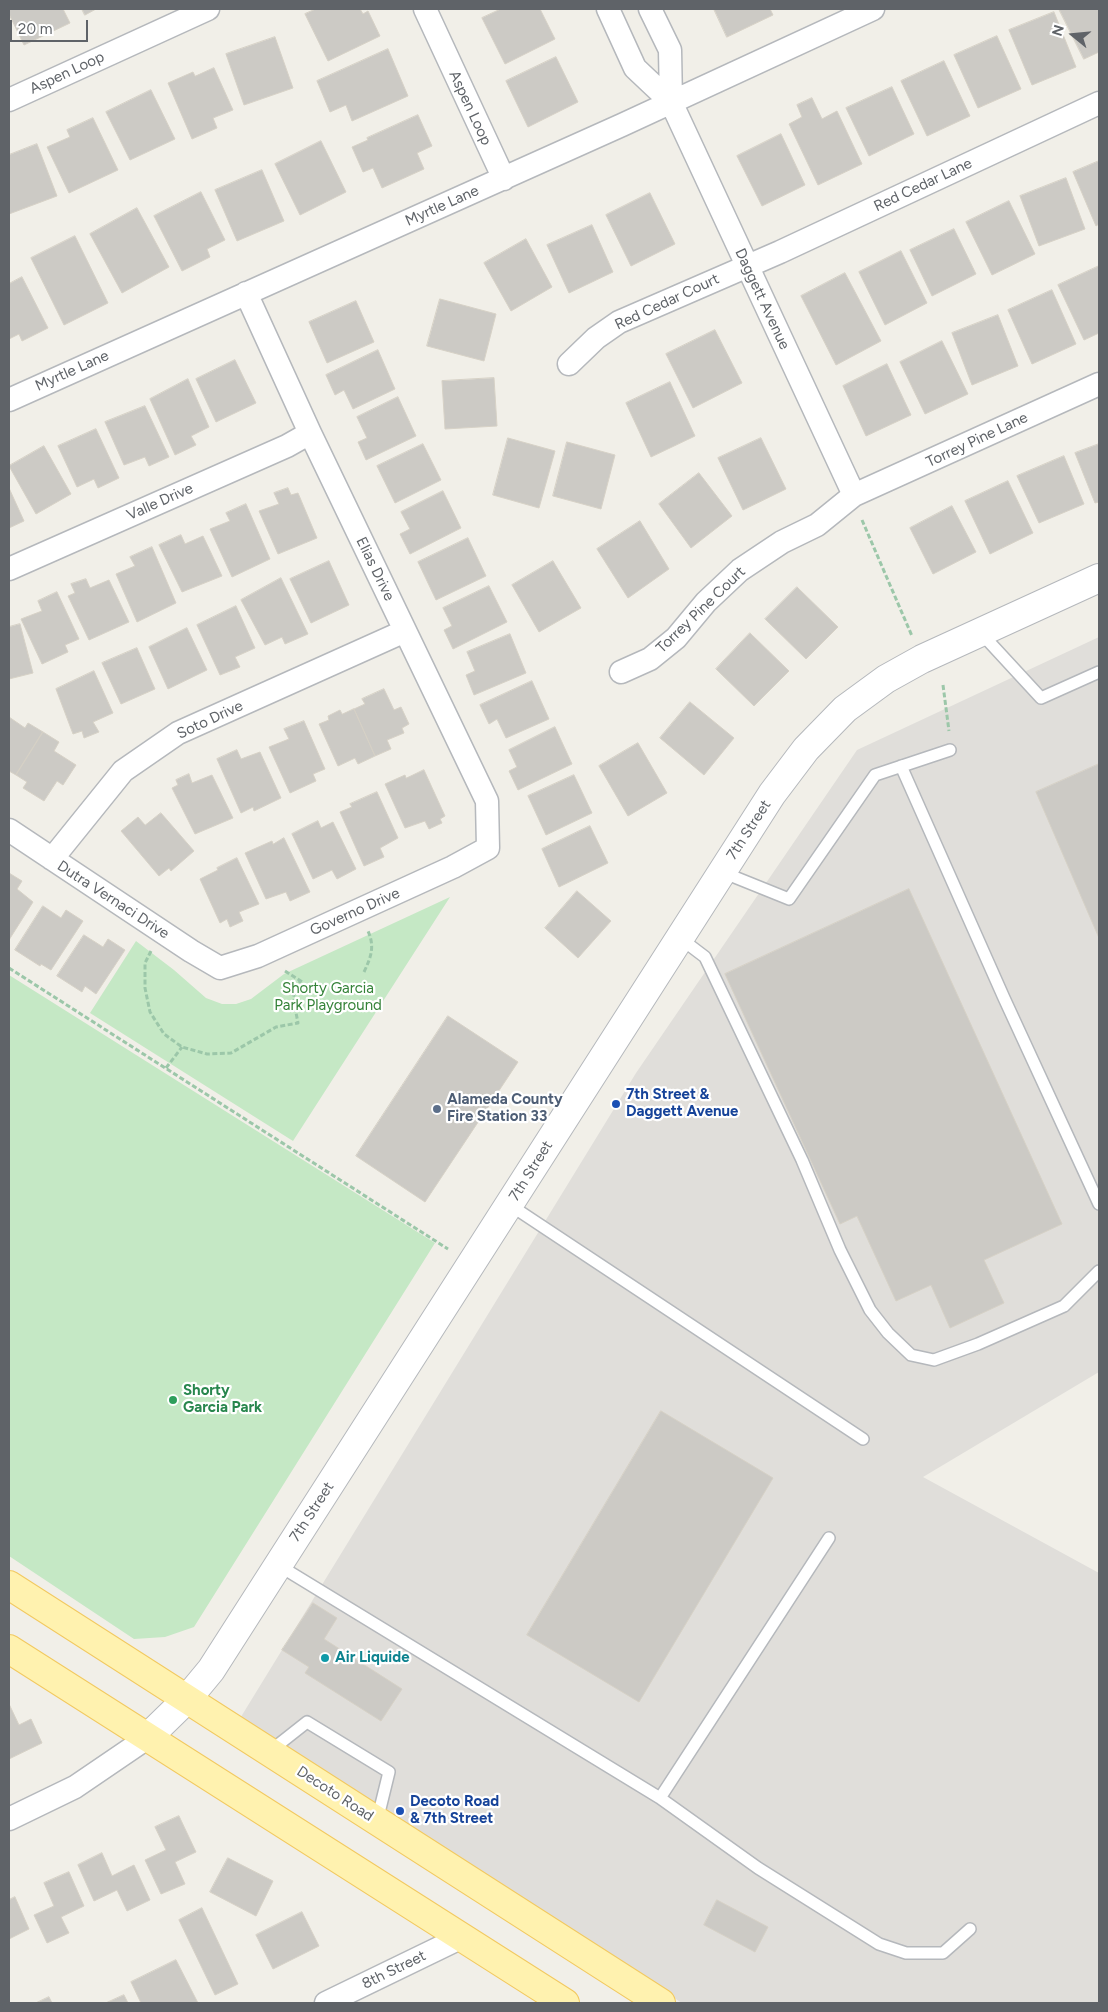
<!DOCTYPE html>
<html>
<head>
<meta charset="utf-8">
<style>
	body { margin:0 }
	#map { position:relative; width:1108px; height:2012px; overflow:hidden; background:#f1efe8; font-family:Figtree,sans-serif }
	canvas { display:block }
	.frame { position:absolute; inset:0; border:10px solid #5f6368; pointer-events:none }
	.north { position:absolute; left:1048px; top:10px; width:50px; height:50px; -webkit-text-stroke:4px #fff; paint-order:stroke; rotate:287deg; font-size:14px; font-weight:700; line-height:20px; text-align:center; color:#5f6368 }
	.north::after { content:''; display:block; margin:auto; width:18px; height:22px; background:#5f6368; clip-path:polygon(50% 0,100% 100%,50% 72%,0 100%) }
	.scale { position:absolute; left:10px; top:20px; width:78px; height:22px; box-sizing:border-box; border:2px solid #5f6368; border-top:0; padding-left:6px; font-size:15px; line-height:18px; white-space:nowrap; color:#5f6368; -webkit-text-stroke:4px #fff; paint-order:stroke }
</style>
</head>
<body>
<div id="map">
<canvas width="1108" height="2012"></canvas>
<div class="frame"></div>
<div class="north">N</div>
<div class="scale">20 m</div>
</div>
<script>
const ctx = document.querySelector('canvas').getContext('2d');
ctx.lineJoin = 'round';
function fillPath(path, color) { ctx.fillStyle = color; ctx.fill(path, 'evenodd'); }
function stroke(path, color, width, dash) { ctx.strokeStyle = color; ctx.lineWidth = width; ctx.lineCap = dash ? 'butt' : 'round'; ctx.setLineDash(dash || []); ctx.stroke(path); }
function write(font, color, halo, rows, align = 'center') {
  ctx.font = font + ' Figtree,sans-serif'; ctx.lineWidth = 4.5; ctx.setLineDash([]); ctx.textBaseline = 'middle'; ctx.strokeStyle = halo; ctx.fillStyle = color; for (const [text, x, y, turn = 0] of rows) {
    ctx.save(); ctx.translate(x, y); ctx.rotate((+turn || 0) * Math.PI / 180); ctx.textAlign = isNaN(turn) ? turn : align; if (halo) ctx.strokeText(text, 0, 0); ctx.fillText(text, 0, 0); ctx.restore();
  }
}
fillPath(new Path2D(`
	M 1099,637 L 1099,1372 L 923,1477 L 1099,1573 L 1099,2003 L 682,2003 L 239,1720 L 636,1073 L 857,750 Z`), '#e0deda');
fillPath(new Path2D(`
	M 450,897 L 293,1141 L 90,1013 L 136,941 L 174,970 L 206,998 L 222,1004 L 236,1004 L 251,999 L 284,974 Z
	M 9,975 L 435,1243 L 194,1627 L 165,1637 L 134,1639 L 9,1556 Z`), '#c5e8c5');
const building = new Path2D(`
	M 9,9 L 63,9 L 70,23 L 24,45 L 9,14 Z
	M 82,9 L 96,9 L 85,15 Z
	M 316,9 L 360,9 L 363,14 L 368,11 L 380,36 L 328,61 L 305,14 Z
	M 501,9 L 540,9 L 555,39 L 505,64 L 482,18 Z
	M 714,9 L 770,9 L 773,15 L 727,37 Z
	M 1059,9 L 1099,9 L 1099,52 L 1084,59 Z
	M 1054,12 L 1076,67 L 1032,85 L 1009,30 Z
	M 997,36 L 1021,89 L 978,108 L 954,55 Z
	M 275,37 L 293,88 L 244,105 L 226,54 Z
	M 388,49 L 408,96 L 352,121 L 346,105 L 330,112 L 317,81 Z
	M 556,57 L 578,102 L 528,127 L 506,81 Z
	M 944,61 L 970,116 L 927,136 L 901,81 Z
	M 214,68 L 233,110 L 213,118 L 217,128 L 192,139 L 168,83 L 193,72 L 195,76 Z
	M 892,87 L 914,134 L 869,156 L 846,108 Z
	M 151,90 L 175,139 L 130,160 L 106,112 Z
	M 812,98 L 822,119 L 837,111 L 862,164 L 818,185 L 789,124 L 802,117 L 797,105 Z
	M 418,115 L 432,146 L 417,153 L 424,169 L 382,188 L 373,168 L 363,172 L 352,147 L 368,140 L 367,138 Z
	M 93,118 L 118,170 L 69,193 L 47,147 L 70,137 L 67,130 Z
	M 781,134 L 805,185 L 762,206 L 737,156 Z
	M 321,141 L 346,192 L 300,215 L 275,164 Z
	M 37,144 L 57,196 L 9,214 L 9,155 Z
	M 1099,161 L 1099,224 L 1096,226 L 1073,172 Z
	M 262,170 L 284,221 L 237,241 L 215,190 Z
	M 1066,178 L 1085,229 L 1039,246 L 1020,196 Z
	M 201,192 L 225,240 L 207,249 L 210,257 L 182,271 L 154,216 Z
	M 650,193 L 675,244 L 631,266 L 606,215 Z
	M 1009,201 L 1035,254 L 992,275 L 966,222 Z
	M 137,208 L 169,267 L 122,293 L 90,234 Z
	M 592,225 L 613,272 L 569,293 L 547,245 Z
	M 954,229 L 976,274 L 932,296 L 910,250 Z
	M 75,236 L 108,303 L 64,325 L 31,258 Z
	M 526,239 L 552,287 L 511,311 L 484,263 Z
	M 901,251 L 927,303 L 885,325 L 859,272 Z
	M 1099,266 L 1099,333 L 1084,340 L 1058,285 Z
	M 845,273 L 881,341 L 836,365 L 801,296 Z
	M 22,277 L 48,328 L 22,341 L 19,334 L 9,339 L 9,284 Z
	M 1052,290 L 1076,344 L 1032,364 L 1008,310 Z
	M 440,299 L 496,314 L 484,361 L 427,346 Z
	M 356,301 L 374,342 L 327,363 L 309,322 Z
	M 998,315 L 1018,366 L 972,385 L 952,333 Z
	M 715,330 L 742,383 L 693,408 L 666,354 Z
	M 942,341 L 968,394 L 925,414 L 900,362 Z
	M 378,350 L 395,389 L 353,409 L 344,390 L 335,395 L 326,375 Z
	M 235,360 L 256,403 L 216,422 L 196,379 Z
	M 887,364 L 911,415 L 866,436 L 843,386 Z
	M 494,378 L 497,426 L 445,429 L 442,381 Z
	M 188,379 L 209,427 L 191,436 L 196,445 L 175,455 L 150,399 Z
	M 670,382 L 695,436 L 651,457 L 626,403 Z
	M 398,397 L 416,436 L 366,460 L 358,442 L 367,438 L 357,417 Z
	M 145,406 L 169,457 L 149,466 L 145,457 L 124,465 L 105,422 Z
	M 96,429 L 119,478 L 98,488 L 94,479 L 77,487 L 58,446 Z
	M 508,438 L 555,451 L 539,508 L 493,495 Z
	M 761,438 L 786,489 L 743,510 L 718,458 Z
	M 567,442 L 615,455 L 601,509 L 553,496 Z
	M 423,444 L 441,480 L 395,503 L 377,466 Z
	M 1099,444 L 1099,502 L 1095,503 L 1075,453 Z
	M 44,446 L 71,494 L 36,514 L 9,466 Z
	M 1064,456 L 1084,504 L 1039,523 L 1017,476 Z
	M 699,473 L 732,516 L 691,548 L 659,504 Z
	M 1008,481 L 1033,533 L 990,554 L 965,501 Z
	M 9,488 L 24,521 L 9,528 Z
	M 288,488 L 291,495 L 298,493 L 317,538 L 278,554 L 259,511 L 279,504 L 274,493 Z
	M 443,491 L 461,528 L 410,554 L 400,534 L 410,529 L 401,512 Z
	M 246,504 L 270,559 L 232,577 L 210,529 L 230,521 L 226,513 Z
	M 952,506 L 976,552 L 933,574 L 910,528 Z
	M 640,521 L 669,569 L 628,598 L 597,549 Z
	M 181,535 L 185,544 L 203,536 L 222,576 L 182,592 L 159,545 Z
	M 468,538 L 486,576 L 436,600 L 418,562 Z
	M 152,547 L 176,603 L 137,622 L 116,574 L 135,566 L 130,557 Z
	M 329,561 L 349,605 L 311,623 L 290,579 Z
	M 553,561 L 581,608 L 539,632 L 512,585 Z
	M 281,578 L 308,634 L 285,644 L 282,637 L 265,645 L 241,600 Z
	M 86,579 L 90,588 L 109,580 L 129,622 L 89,640 L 68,596 L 75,593 L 71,584 Z
	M 489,586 L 507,622 L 453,649 L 444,630 L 452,626 L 443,608 Z
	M 797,587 L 838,627 L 806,659 L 765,619 Z
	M 57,592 L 79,639 L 65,645 L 68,652 L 42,664 L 21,619 L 42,611 L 38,601 Z
	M 236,606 L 255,648 L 235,657 L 240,667 L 220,675 L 197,625 Z
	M 20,624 L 33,673 L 9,679 L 9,627 Z
	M 187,628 L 207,670 L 168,689 L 149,647 Z
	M 750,633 L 789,671 L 754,706 L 716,669 Z
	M 510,634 L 526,673 L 474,695 L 466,675 L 475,671 L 467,652 Z
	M 137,648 L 155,689 L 121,704 L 102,663 Z
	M 94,671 L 113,713 L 93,722 L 99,732 L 84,738 L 82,731 L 73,734 L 56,689 Z
	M 532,681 L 549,719 L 506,738 L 497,719 L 489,724 L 480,705 Z
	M 384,689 L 394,710 L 401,707 L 409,724 L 402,728 L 404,733 L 387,740 L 391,749 L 375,756 L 354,709 L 365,704 L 362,699 Z
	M 690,702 L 734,738 L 704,775 L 660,738 Z
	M 354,709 L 375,756 L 358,764 L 355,758 L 338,766 L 319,724 L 329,720 L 328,716 L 340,710 L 342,714 Z
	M 9,717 L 25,728 L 28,723 L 43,732 L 16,775 L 9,771 Z
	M 304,721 L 325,769 L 313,774 L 316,781 L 290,793 L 269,747 L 289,739 L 284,729 Z
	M 555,727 L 572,764 L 518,790 L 509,771 L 517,767 L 509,750 Z
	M 43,732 L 59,742 L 54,751 L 76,765 L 63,785 L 57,781 L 44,801 L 23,788 L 27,782 L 16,775 Z
	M 638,743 L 667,793 L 628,816 L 599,766 Z
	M 237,750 L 241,759 L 260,752 L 281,798 L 254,811 L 253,807 L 241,813 L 217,759 Z
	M 1099,764 L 1099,938 L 1036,792 Z
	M 424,770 L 445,816 L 440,819 L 442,823 L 429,829 L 425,821 L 405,828 L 385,784 L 405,775 L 406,778 Z
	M 189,774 L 192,783 L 212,775 L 233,818 L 195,834 L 172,788 L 178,785 L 176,780 Z
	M 574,775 L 592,813 L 546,835 L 528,796 Z
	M 377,792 L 398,838 L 380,848 L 384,857 L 364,866 L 340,812 L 352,807 L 350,804 Z
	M 161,813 L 194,851 L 171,871 L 169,868 L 159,876 L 121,831 L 138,817 L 145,825 Z
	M 318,821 L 321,828 L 333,822 L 356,869 L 337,879 L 332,870 L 313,879 L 292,834 Z
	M 590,826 L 608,863 L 559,887 L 542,849 Z
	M 284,838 L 310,892 L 290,901 L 286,892 L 266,899 L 245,853 L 272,841 L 273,844 Z
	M 237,858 L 259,904 L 239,912 L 243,921 L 230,927 L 227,919 L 220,923 L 200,879 L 218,870 L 217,868 Z
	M 9,873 L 22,881 L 17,889 L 33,902 L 9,940 Z
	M 909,889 L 1062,1224 L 984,1260 L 1004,1303 L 950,1328 L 931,1285 L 896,1301 L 857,1216 L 840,1224 L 725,974 Z
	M 577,891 L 611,921 L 578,958 L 545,928 Z
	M 43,906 L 61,918 L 66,910 L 83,921 L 51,970 L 41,964 L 40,966 L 15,950 Z
	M 84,935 L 103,947 L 108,939 L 125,950 L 96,994 L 85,986 L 82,992 L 57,976 Z
	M 448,1016 L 518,1062 L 425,1202 L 356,1156 Z
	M 661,1411 L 773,1478 L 639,1702 L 527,1635 Z
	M 313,1603 L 337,1618 L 324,1639 L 402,1689 L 381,1721 L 305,1673 L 309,1667 L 282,1650 Z
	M 9,1704 L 19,1725 L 31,1719 L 42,1743 L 9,1759 Z
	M 179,1816 L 196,1852 L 175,1862 L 185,1884 L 161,1894 L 145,1860 L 166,1850 L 155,1827 Z
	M 102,1853 L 112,1876 L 134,1865 L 150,1900 L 127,1911 L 117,1890 L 94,1901 L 78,1865 Z
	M 228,1858 L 273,1881 L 256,1916 L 210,1892 Z
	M 69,1872 L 84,1906 L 61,1917 L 69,1933 L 47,1943 L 34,1915 L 54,1906 L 44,1883 Z
	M 15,1897 L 29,1929 L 9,1939 L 9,1900 Z
	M 717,1900 L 768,1927 L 755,1952 L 704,1925 Z
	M 202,1908 L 238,1984 L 215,1995 L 179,1920 Z
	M 302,1912 L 319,1946 L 273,1969 L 256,1935 Z
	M 176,1960 L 198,2003 L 141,2003 L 131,1982 Z
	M 124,1995 L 128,2003 L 106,2003 Z
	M 49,1997 L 52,2003 L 36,2003 Z`);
fillPath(building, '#cccac5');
stroke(building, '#d6d1c6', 1);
const service = new Path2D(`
	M 981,633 L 1041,698 L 1099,672
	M 901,766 L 1004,998 L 1099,1204
	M 722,872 L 789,899 L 875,775 L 950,750
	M 680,938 L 705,957 L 802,1160 L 840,1250 L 870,1310 L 888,1333 L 911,1355 L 934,1360 L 978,1344 L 1064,1306 L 1099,1271
	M 510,1205 L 863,1439
	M 278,1565 L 660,1798 L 829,1538
	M 269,1752 L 307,1722 L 389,1772 L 377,1821
	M 660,1798 L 758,1868 L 879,1944 L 906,1953 L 943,1953 L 970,1929`);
const minor = new Path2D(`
	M 425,9 L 504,179
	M 608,9 L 635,68 L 671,102
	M 650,9 L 670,50 L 671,102 L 854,495
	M 9,100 L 208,9
	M 569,364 L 596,338 L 619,322 L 780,252 L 1099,103
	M 9,400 L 622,125 L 873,9
	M 9,569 L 287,446 L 310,433
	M 621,672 L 650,659 L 676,638 L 706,602 L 740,570 L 782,542 L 817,525 L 854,495 L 1099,384
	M 9,830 L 191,951 L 220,968 L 258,956 L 453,867 L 488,848 L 487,801 L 310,433 L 246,293
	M 52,859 L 123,771 L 178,733 L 405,631
	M 9,1819 L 75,1787 L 147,1738
	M 326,2003 L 462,1937`);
const tertiary = new Path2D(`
	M 147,1738 L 187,1699 L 211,1670 L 772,794 L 806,749 L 845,709 L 886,679 L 922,659 L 1099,578`);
const primary = new Path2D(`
	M 9,1585 L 661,2003
	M 9,1649 L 565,2003`);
stroke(service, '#b5b8bc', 14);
stroke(minor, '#b5b8bc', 25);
stroke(tertiary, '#b5b8bc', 30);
stroke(primary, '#f2c960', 30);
stroke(new Path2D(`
	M 862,520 L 912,636
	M 943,685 L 949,731
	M 151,951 L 145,963 L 145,988 L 150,1012 L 164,1034 L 182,1047 L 207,1054 L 231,1053 L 276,1027 L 298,1023 L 293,997 L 300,981
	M 9,968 L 448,1249
	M 285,971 L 304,983
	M 364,972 C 371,957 375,947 368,931
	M 166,1068 L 182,1047`), '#9cc7a9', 3, [5, 2.5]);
stroke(service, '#fff', 11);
stroke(minor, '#fff', 22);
stroke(tertiary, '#fff', 28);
stroke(primary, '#fff2af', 28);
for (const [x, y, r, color] of [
	[616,1104,5,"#1a4fb4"],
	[437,1109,5,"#5c6f8a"],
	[173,1400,5,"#2e9e5b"],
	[325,1658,5,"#0f9aa8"],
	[400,1811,5,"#1a4fb4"]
]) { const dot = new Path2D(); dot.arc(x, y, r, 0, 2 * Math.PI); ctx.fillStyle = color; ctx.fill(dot); stroke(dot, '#fff', 2); }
write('15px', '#5f6368', '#fff', [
	["Aspen Loop",67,73,-25],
	["Aspen Loop",470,108,65],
	["Red Cedar Lane",923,185,-25],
	["Myrtle Lane",442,206,-24],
	["Daggett Avenue",762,299,65],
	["Red Cedar Court",667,302,-25],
	["Myrtle Lane",72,371,-24],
	["Torrey Pine Lane",977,440,-25],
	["Valle Drive",160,502,-24],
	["Elias Drive",375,569,64],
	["Torrey Pine Court",701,610,-44],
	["Soto Drive",210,720,-25],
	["7th Street",749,830,-57],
	["Dutra Vernaci Drive",113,900,33],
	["Governo Drive",355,912,-24],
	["7th Street",531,1171,-58],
	["7th Street",312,1512,-57],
	["Decoto Road",335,1794,33],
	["8th Street",394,1970,-26]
]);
write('15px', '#348238', '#fff', [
	["Shorty Garcia",328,989],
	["Park Playground",328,1006]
]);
write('bold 15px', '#164399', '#fff', [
	["7th Street &",626,1095],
	["Daggett Avenue",626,1112],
	["Decoto Road",410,1802],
	["& 7th Street",410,1819]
], 'left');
write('bold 15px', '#4e5e75', '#fff', [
	["Alameda County",447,1100],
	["Fire Station 33",447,1117]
], 'left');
write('bold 15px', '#27864d', '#fff', [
	["Shorty",183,1391],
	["Garcia Park",183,1408]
], 'left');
write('bold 15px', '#0d838f', '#fff', [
	["Air Liquide",335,1658]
], 'left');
</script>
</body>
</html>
